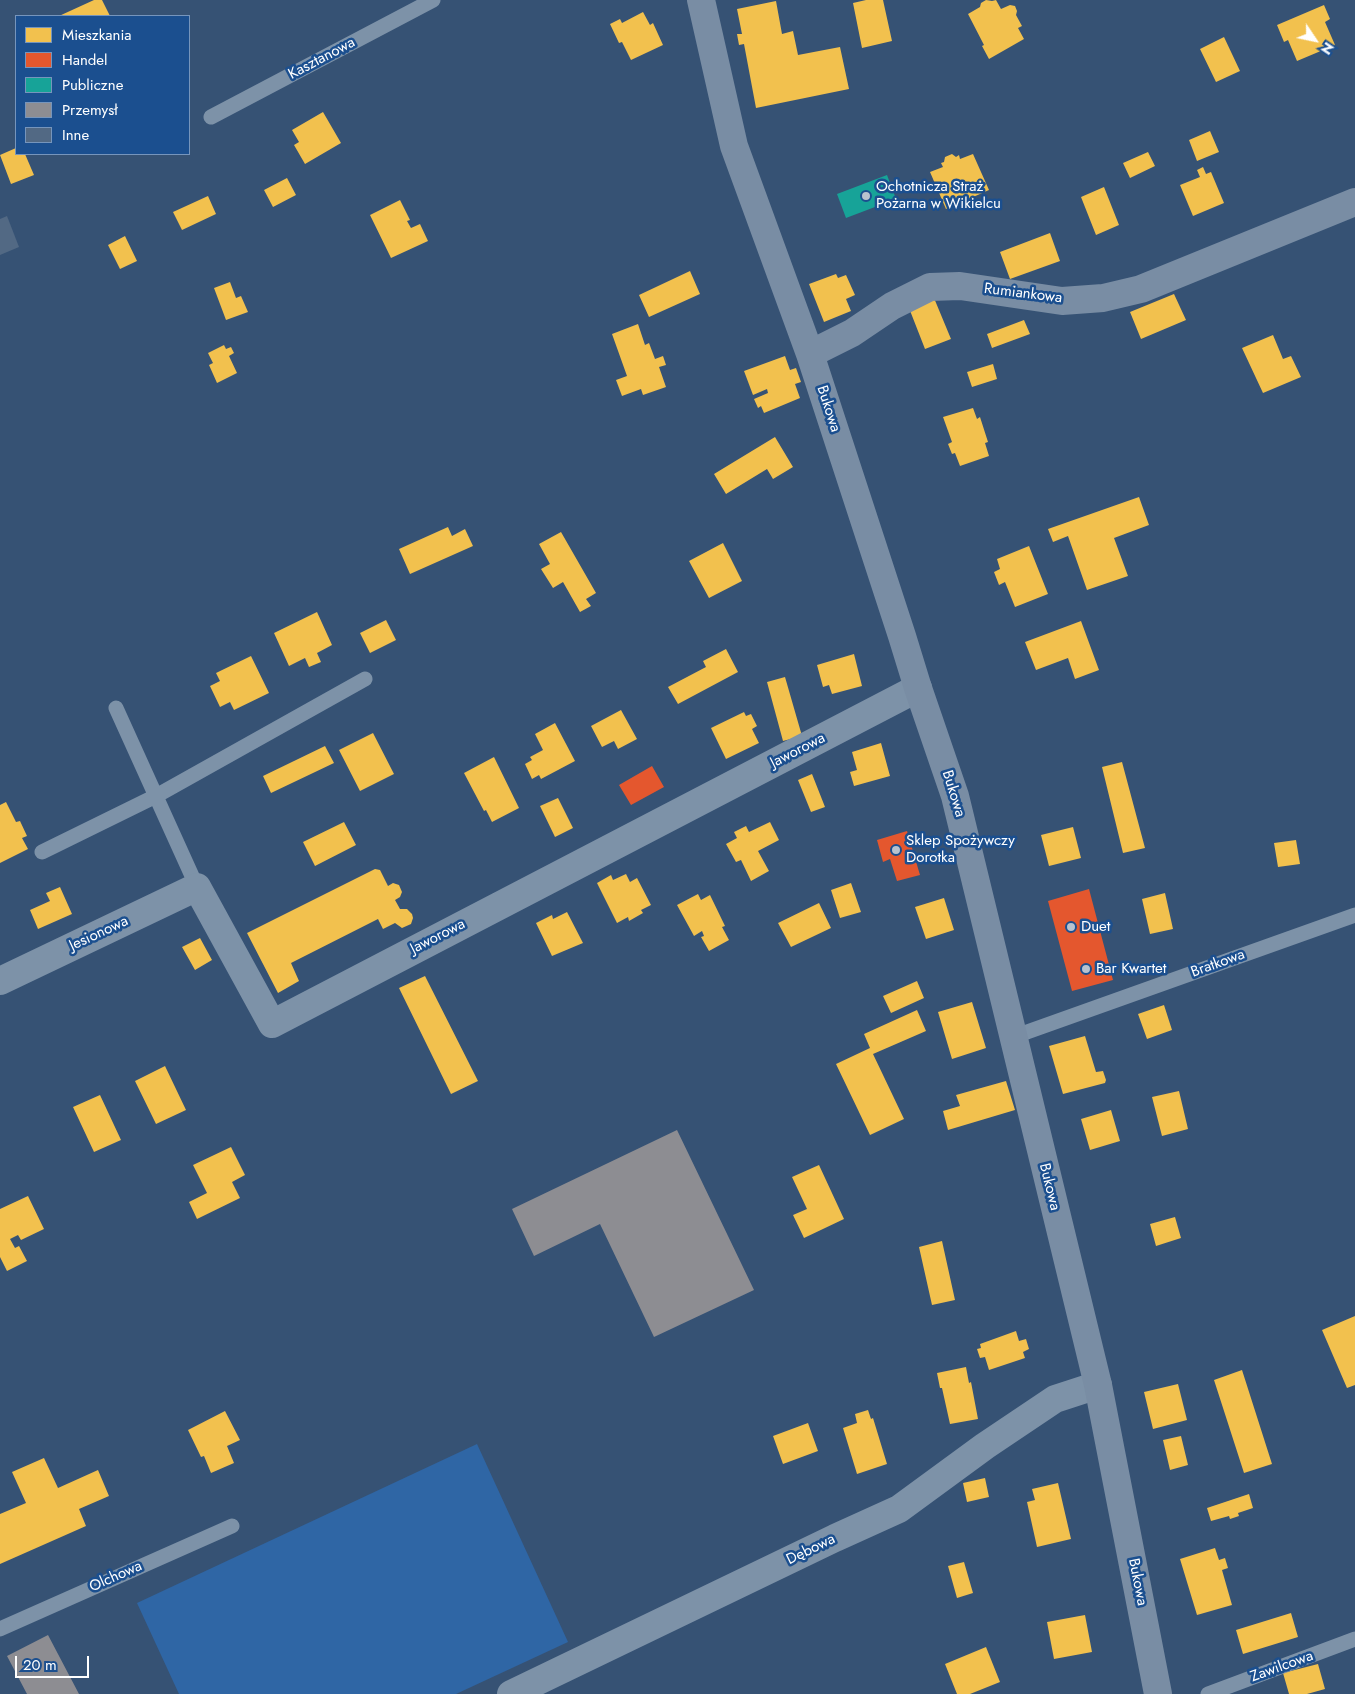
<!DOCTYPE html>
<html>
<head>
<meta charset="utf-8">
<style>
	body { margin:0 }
	#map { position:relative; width:1355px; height:1694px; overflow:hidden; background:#365274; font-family:Jost,sans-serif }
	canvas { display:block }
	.legend { position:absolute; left:15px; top:15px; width:175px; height:140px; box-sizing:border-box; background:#1b4f8f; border:1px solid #7695bc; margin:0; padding:6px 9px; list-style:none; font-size:15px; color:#fff }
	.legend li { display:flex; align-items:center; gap:10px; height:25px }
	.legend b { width:25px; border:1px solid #7695bc }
	.north { position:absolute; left:1290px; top:15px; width:50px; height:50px; -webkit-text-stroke:4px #1b4f8f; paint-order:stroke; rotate:124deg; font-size:14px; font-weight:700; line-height:20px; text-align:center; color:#fff }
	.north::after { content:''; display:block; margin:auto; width:18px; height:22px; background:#fff; clip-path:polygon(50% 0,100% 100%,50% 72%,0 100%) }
	.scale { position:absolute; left:15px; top:1656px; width:74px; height:22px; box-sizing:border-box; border:2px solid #fff; border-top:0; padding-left:6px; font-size:15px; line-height:18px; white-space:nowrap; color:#fff; -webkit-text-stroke:4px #1b4f8f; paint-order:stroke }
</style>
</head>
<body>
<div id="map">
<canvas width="1355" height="1694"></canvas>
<ul class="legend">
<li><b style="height:14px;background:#f2c14e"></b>Mieszkania</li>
<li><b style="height:14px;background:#e4572e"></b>Handel</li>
<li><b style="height:14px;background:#17a398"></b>Publiczne</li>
<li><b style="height:14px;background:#8d8d92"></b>Przemysł</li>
<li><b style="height:14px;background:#526984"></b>Inne</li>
</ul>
<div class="north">N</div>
<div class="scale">20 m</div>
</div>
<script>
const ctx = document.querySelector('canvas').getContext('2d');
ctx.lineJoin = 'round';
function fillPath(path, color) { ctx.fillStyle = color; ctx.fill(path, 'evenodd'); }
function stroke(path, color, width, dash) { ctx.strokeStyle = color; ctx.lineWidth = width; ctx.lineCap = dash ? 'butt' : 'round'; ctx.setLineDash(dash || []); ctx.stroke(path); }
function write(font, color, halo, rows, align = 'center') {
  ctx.font = font + ' Jost,sans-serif'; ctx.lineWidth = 5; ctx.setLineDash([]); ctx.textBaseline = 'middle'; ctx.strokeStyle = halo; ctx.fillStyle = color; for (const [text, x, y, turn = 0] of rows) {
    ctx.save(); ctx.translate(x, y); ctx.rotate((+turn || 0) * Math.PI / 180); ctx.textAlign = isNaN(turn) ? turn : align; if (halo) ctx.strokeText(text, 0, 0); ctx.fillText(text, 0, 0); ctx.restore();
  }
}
fillPath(new Path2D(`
	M 477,1444 L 568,1642 L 456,1694 L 179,1694 L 137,1603 Z`), '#2f66a5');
fillPath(new Path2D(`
	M 94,0 L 102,0 L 110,16 L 59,16 Z
	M 866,0 L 883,0 L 892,41 L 862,48 L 853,3 Z
	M 986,0 L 992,1 L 996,0 L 1001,9 L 1010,5 L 1015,6 L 1017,11 L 1016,15 L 1022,26 L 1018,28 L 1024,39 L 989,59 L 982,46 L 984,45 L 968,14 L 980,7 L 981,3 Z
	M 776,1 L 782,34 L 793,31 L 798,55 L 840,47 L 849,89 L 756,108 L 744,44 L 739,45 L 737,34 L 742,34 L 737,9 Z
	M 1324,5 L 1330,19 L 1325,22 L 1335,45 L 1297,61 L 1288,40 L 1284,42 L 1277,25 Z
	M 643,12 L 650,25 L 653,23 L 663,45 L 631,60 L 622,42 L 619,43 L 610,24 L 620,19 L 622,23 Z
	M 1224,37 L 1240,71 L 1216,82 L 1200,49 Z
	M 323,112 L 341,143 L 305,164 L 294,145 L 299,142 L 292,130 Z
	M 1210,131 L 1219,152 L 1197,161 L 1189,140 Z
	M 16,148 L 16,154 L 25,154 L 34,175 L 11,184 L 0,155 Z
	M 1148,152 L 1155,166 L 1130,178 L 1123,163 Z
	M 952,154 L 956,157 L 959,155 L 960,159 L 973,154 L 989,190 L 946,209 L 930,172 L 943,167 L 941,163 L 944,162 L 945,157 Z
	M 1203,167 L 1206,174 L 1211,172 L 1224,203 L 1193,216 L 1180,185 L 1200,177 L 1197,170 Z
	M 287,178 L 296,195 L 273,207 L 264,190 Z
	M 1104,187 L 1119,225 L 1096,235 L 1081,197 Z
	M 208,196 L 216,214 L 182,230 L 173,212 Z
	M 400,200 L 410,220 L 407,221 L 411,228 L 420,224 L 428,241 L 391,258 L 370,215 Z
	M 1050,233 L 1060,261 L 1010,279 L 1000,252 Z
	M 125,236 L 137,261 L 120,269 L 108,245 Z
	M 690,271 L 700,294 L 649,317 L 639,295 Z
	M 836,274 L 838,278 L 846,275 L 855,295 L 846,299 L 851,311 L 824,322 L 809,284 Z
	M 230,282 L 236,298 L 241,296 L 248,312 L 226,320 L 214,288 Z
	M 1174,294 L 1186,320 L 1141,339 L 1130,312 Z
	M 934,298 L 951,339 L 925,349 L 909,308 Z
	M 1024,320 L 1030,334 L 992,348 L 987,334 Z
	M 638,324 L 645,345 L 649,343 L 655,359 L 663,356 L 666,365 L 659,367 L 666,387 L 643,395 L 641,389 L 622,396 L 616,380 L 627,376 L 612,334 Z
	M 1273,335 L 1283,359 L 1291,356 L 1301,377 L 1263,393 L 1242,348 Z
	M 224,345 L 226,349 L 231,347 L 234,353 L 229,356 L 237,373 L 217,383 L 209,365 L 213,363 L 208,353 Z
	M 785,356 L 790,370 L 796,368 L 801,382 L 795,384 L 800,398 L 764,413 L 761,406 L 758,408 L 754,399 L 768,393 L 767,389 L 753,395 L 744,371 Z
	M 993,364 L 997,379 L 972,387 L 967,372 Z
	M 973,408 L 977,419 L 980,417 L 988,442 L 985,443 L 989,456 L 960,466 L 955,453 L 952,454 L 948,444 L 952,442 L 943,417 Z
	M 775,437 L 793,467 L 773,479 L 767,469 L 726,494 L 714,474 Z
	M 1139,497 L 1149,525 L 1114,538 L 1128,576 L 1087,590 L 1068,536 L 1053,542 L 1048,529 Z
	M 448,527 L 452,536 L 465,529 L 473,546 L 410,574 L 399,549 Z
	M 561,532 L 596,593 L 586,599 L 591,606 L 580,612 L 563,582 L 553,588 L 541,569 L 550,564 L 539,544 Z
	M 723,543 L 742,581 L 709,598 L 689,561 Z
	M 1029,546 L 1048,594 L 1015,607 L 1005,582 L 999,585 L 994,572 L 1000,569 L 997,559 Z
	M 317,612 L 332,645 L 317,653 L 321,662 L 309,667 L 305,658 L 289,666 L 274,633 Z
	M 386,620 L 396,640 L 370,653 L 360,633 Z
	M 1081,621 L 1099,670 L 1075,679 L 1068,658 L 1036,670 L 1025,642 Z
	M 726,649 L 738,672 L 678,704 L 668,687 L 706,667 L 703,661 Z
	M 854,654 L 862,686 L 832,694 L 829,685 L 823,687 L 817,665 Z
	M 251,656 L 269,693 L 234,710 L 230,702 L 220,707 L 210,686 L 220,681 L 216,673 Z
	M 785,677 L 802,736 L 783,741 L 767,682 Z
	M 621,710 L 637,739 L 618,749 L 614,741 L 602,747 L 591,726 Z
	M 744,712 L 746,716 L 751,714 L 757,726 L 752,729 L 759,743 L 726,759 L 711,728 Z
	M 555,723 L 575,761 L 541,779 L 539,775 L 532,779 L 525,764 L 532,760 L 530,757 L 543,750 L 535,734 Z
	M 373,733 L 394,774 L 360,791 L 339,750 Z
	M 881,743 L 890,776 L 854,786 L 850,772 L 857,770 L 852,752 Z
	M 325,746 L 334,763 L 271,793 L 263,776 Z
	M 494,757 L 519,808 L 492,822 L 486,810 L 484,811 L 464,773 Z
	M 1122,762 L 1145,848 L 1123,853 L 1102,767 Z
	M 812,774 L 825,807 L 811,812 L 798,780 Z
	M 558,798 L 573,828 L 555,837 L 540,806 Z
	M 6,802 L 16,822 L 20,821 L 27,836 L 22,838 L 28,849 L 0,863 L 0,805 Z
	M 344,822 L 356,845 L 315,866 L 303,842 Z
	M 770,822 L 779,840 L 758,851 L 769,871 L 751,881 L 741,860 L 736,862 L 726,844 L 737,838 L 734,832 L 746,826 L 749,832 Z
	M 1073,827 L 1081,858 L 1049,866 L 1041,835 Z
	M 1296,840 L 1300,864 L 1278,867 L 1274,843 Z
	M 375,869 L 380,870 L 388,886 L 393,883 L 399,885 L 402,892 L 400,897 L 395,900 L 400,909 L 407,909 L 412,914 L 413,918 L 411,924 L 402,928 L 395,923 L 383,929 L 378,919 L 291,963 L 299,981 L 278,993 L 247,933 Z
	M 626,874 L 630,882 L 637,878 L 651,905 L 641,910 L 643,913 L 629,921 L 628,917 L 617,923 L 597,883 L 611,875 L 613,880 Z
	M 851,883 L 861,912 L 840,918 L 831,890 Z
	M 60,887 L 72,914 L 38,929 L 30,910 L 50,901 L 46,893 Z
	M 1165,893 L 1173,929 L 1150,934 L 1142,899 Z
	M 698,894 L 701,900 L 710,895 L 725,926 L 722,927 L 729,940 L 709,951 L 701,937 L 704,936 L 702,931 L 694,936 L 677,905 Z
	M 944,898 L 954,930 L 926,939 L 915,907 Z
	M 819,903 L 831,928 L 791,947 L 778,923 Z
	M 567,912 L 583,943 L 552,956 L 536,923 L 552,915 L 553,919 Z
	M 200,938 L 212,960 L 195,970 L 182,947 Z
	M 425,976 L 478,1081 L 451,1094 L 399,988 Z
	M 917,981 L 924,998 L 891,1013 L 883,996 Z
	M 972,1002 L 986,1048 L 952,1059 L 938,1012 Z
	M 1164,1005 L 1172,1030 L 1147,1039 L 1138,1014 Z
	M 917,1010 L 926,1031 L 873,1054 L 904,1119 L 870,1135 L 836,1064 L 870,1048 L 864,1034 Z
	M 1085,1036 L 1096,1072 L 1103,1071 L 1106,1080 L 1105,1083 L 1063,1094 L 1049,1046 Z
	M 165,1066 L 186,1110 L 156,1124 L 135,1081 Z
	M 1006,1081 L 1015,1110 L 948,1130 L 943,1111 L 960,1106 L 956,1095 Z
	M 1179,1091 L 1188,1129 L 1162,1136 L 1152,1097 Z
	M 100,1095 L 121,1140 L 94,1152 L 73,1107 Z
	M 1111,1110 L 1120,1141 L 1090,1150 L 1081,1119 Z
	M 231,1147 L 245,1175 L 232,1182 L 240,1198 L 197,1219 L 189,1202 L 207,1193 L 193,1165 Z
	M 819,1165 L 844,1219 L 804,1238 L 793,1215 L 807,1209 L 792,1177 Z
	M 28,1196 L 44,1229 L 21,1240 L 18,1235 L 10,1239 L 15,1248 L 19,1246 L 27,1261 L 7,1271 L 0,1257 L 0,1209 Z
	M 1175,1217 L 1181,1238 L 1156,1246 L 1150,1224 Z
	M 942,1241 L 955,1300 L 932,1305 L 919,1247 Z
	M 1355,1316 L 1355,1385 L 1347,1388 L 1322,1330 Z
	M 1016,1331 L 1019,1341 L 1026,1339 L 1029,1349 L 1023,1352 L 1025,1358 L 989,1370 L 985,1357 L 980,1358 L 977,1349 L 981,1348 L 980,1344 Z
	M 966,1367 L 969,1383 L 971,1382 L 978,1419 L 950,1424 L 942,1388 L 940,1388 L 937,1373 Z
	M 1242,1370 L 1272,1464 L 1244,1473 L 1214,1380 Z
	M 1178,1384 L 1187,1420 L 1153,1429 L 1144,1392 Z
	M 868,1410 L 871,1419 L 873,1418 L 887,1464 L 857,1474 L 843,1428 L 857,1423 L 855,1414 Z
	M 225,1411 L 240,1440 L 227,1446 L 234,1463 L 211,1473 L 204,1456 L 201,1457 L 188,1430 Z
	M 808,1423 L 818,1451 L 783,1464 L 773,1436 Z
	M 1181,1436 L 1188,1465 L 1170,1470 L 1163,1440 Z
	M 44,1458 L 58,1488 L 98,1470 L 109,1496 L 79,1509 L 86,1526 L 0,1564 L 0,1514 L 26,1503 L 12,1472 Z
	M 985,1478 L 989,1497 L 967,1502 L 963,1483 Z
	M 1058,1483 L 1071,1539 L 1037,1547 L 1027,1502 L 1035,1500 L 1032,1489 Z
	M 1249,1494 L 1253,1508 L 1238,1513 L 1239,1516 L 1230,1519 L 1229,1516 L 1211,1521 L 1207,1508 Z
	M 1215,1548 L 1219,1560 L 1225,1558 L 1228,1568 L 1222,1570 L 1232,1605 L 1197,1615 L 1180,1559 Z
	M 964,1562 L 973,1593 L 957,1598 L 948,1566 Z
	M 1291,1613 L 1298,1637 L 1243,1654 L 1236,1630 Z
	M 1085,1615 L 1092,1652 L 1054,1659 L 1047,1622 Z
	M 986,1647 L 1000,1682 L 970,1694 L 957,1694 L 945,1664 Z
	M 1318,1664 L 1325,1689 L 1307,1694 L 1289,1694 L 1283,1673 Z`), '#f2c14e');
fillPath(new Path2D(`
	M 652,766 L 664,787 L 631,805 L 619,785 Z
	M 907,831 L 920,875 L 897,881 L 890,859 L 883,862 L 877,840 Z
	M 1089,889 L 1113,980 L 1072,991 L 1048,901 Z`), '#e4572e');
fillPath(new Path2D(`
	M 887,175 L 896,199 L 846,218 L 837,194 Z`), '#17a398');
fillPath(new Path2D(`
	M 677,1130 L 754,1290 L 654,1337 L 600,1224 L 534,1256 L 512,1209 Z
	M 48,1635 L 79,1694 L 27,1694 L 7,1656 Z`), '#8d8d92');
fillPath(new Path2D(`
	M 7,216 L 19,247 L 0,255 L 0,219 Z`), '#526984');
stroke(new Path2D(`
	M 211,117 L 433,0
	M 116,708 L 197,887
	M 42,852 L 156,796 L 365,679
	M 1013,1037 L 1355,915
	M 0,1629 L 232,1526
	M 1208,1694 L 1355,1639`), '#7d92a8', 15);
stroke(new Path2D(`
	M 0,981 L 197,887 L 272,1024 L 918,688
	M 511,1694 L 835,1538 L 899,1509 L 985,1446 L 1055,1399 L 1098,1385`), '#7d92a8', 28);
stroke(new Path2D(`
	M 701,0 L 734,146 L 810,354 L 902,636 L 918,688 L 955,796 L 1098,1385 L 1158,1694
	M 810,354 L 852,333 L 892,306 L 930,287 L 960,286 L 1062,301 L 1103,298 L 1141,289 L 1355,202`), '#798da4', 28);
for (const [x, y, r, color] of [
	[866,196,5,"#b9c2ce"],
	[896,850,5,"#b9c2ce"],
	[1071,927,5,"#b9c2ce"],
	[1086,969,5,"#b9c2ce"]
]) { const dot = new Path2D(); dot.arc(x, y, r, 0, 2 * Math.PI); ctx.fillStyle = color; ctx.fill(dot); stroke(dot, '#1b4f8f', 2); }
write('15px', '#fff', '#1b4f8f', [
	["Kasztanowa",322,59,-28],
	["Rumiankowa",1023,294,7],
	["Bukowa",828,409,72],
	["Jaworowa",798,751,-27],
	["Bukowa",953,794,73],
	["Jesionowa",99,934,-25],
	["Jaworowa",438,937,-27],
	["Bratkowa",1218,964,-20],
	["Bukowa",1049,1187,76],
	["Dębowa",811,1550,-26],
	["Olchowa",116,1577,-24],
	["Bukowa",1137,1582,79],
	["Zawilcowa",1282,1667,-20]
]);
write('15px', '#fff', '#1b4f8f', [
	["Ochotnicza Straż",876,187],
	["Pożarna w Wikielcu",876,204],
	["Sklep Spożywczy",906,841],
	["Dorotka",906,858],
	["Duet",1081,927],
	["Bar Kwartet",1096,969]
], 'left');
</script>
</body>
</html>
